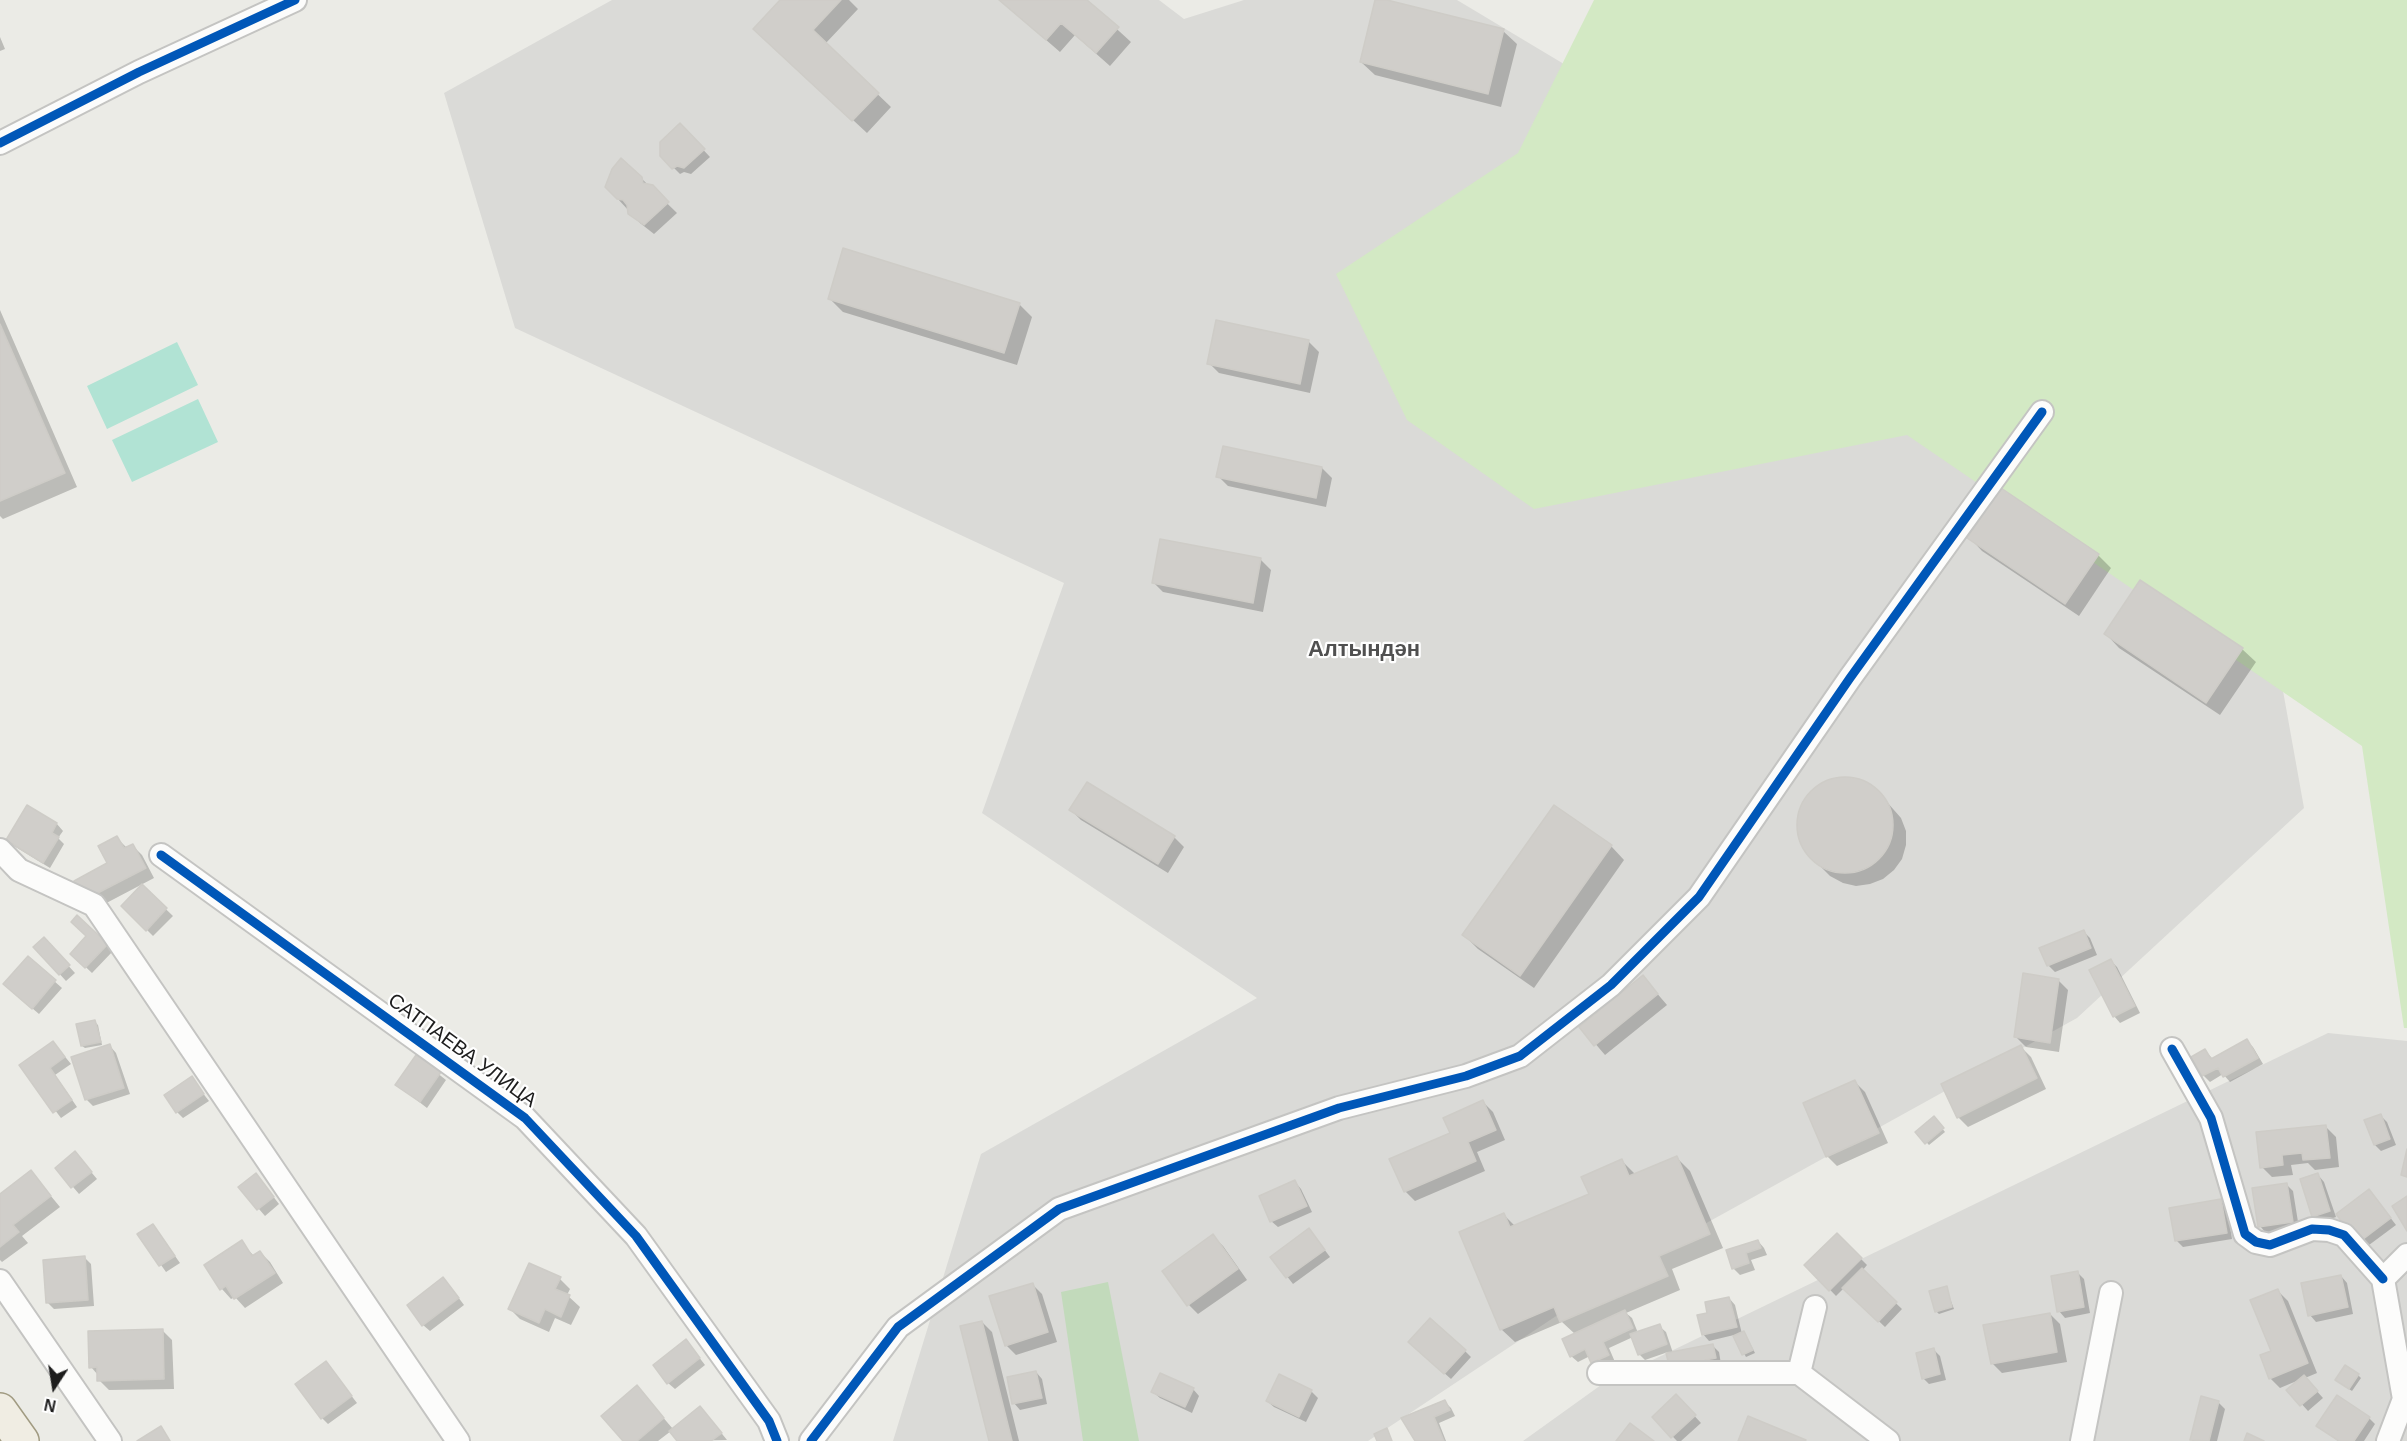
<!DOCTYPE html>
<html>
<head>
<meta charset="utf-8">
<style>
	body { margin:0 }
	#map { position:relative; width:2407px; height:1441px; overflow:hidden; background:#ebebe6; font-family:Arial,sans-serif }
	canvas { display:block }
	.north { position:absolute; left:24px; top:1357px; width:60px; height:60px; -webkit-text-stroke:4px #fff; paint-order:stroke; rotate:192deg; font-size:16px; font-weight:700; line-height:24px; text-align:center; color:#1d1d1d }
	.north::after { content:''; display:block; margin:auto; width:21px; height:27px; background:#1d1d1d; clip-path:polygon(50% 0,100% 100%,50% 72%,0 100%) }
</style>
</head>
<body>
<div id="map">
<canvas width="2407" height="1441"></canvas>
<div class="north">N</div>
</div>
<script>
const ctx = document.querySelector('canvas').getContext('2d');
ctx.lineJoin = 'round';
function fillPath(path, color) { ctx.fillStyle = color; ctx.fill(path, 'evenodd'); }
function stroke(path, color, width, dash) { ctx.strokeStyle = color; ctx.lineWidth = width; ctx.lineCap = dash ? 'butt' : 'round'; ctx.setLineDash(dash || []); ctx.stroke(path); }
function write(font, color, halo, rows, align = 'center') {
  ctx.font = font + ' Arial,sans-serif'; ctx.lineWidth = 4.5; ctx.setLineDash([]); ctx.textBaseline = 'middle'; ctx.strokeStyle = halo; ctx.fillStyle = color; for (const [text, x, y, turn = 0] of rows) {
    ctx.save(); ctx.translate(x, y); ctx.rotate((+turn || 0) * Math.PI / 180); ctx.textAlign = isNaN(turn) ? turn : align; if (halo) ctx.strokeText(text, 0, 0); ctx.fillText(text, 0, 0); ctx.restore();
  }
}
fillPath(new Path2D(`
	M 612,0 L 1159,0 L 1184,19 L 1244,0 L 1457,0 L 1983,315 L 2266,596 L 2304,808 L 2077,1018 L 1645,1257 L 1368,1441 L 893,1441 L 981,1154 L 1257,998 L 982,813 L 1064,583 L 515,328 L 444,93 Z
	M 2328,1033 L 2407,1041 L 2407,1441 L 1523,1441 L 1601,1385 Z`), '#dadad7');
fillPath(new Path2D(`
	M 1594,0 L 2407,0 L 2407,1028 L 2404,1028 L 2362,746 L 1907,435 L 1534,509 L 1407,420 L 1336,274 L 1518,153 Z`), '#d3e9c4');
fillPath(new Path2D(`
	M 1108,1282 L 1139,1441 L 1083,1441 L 1061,1292 Z`), '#c2dabb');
fillPath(new Path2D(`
	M 177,342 L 198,385 L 107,429 L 87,386 Z
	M 198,399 L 218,442 L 132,482 L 112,440 Z`), '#b1e3d4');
fillPath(new Path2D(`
	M 782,0 L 849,0 L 858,9 L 825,44 L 891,107 L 867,133 L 769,42 Z
	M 1000,0 L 1085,0 L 1131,42 L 1110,66 L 1075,35 L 1060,52 Z
	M 1377,0 L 1503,31 L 1517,44 L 1501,107 L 1375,75 L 1361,62 Z
	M 0,37 L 5,49 L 0,51 Z
	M 680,125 L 710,157 L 691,174 L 684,172 L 680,174 L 661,155 Z
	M 641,178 L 677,213 L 654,234 L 640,223 L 606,186 Z
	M 829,298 L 1019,304 L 1032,317 L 1017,365 L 843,312 Z
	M 0,310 L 77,487 L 3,519 L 0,516 Z
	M 1309,342 L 1319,352 L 1310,393 L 1219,373 L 1209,363 Z
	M 1322,468 L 1332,478 L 1326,507 L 1228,486 L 1218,476 Z
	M 1969,537 L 2098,555 L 2111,568 L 2079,616 L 1982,551 Z
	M 1161,540 L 1261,560 L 1271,570 L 1263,612 L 1163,592 L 1153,582 Z
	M 2106,634 L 2242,649 L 2256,662 L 2220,715 L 2119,648 Z
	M 1841,778 L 1855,779 L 1868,784 L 1879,793 L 1901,818 L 1906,831 L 1906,845 L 1902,859 L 1894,870 L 1883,879 L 1870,884 L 1856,886 L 1843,883 L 1830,876 L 1806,852 L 1800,839 L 1798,825 L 1800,811 L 1806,799 L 1815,788 L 1827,781 Z
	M 28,807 L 57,824 L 63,831 L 58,838 L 64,844 L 50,868 L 14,846 L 7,840 Z
	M 1071,810 L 1174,837 L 1184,847 L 1168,873 L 1081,820 Z
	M 117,838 L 127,848 L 132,845 L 142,855 L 154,878 L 95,909 L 85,899 L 109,864 Z
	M 1611,846 L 1624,860 L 1534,988 L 1478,949 L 1464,935 Z
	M 142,886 L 173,916 L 153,936 L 123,906 Z
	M 78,918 L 113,951 L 92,973 L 72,954 L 88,936 Z
	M 2084,932 L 2090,938 L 2097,955 L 2055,972 L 2048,965 Z
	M 44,939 L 75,973 L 66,981 L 35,947 Z
	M 28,958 L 62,988 L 39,1014 L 11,990 Z
	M 2111,961 L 2117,967 L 2140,1013 L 2120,1023 L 2114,1016 Z
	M 1643,977 L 1667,1005 L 1605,1055 L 1581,1027 Z
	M 2058,980 L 2068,990 L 2059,1052 L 2026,1047 L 2016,1037 Z
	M 95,1022 L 98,1025 L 102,1045 L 85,1048 L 82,1046 Z
	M 2247,1041 L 2253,1047 L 2263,1064 L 2230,1082 L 2223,1074 L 2210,1082 L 2203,1075 L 2205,1051 L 2213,1059 Z
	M 53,1042 L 71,1064 L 55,1075 L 77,1107 L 61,1118 L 21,1065 Z
	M 110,1046 L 116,1053 L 130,1094 L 93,1106 L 86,1099 Z
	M 2021,1047 L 2031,1057 L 2046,1089 L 1968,1127 L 1958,1117 Z
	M 417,1057 L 446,1080 L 427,1108 L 397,1085 Z
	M 191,1078 L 209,1101 L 183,1118 L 177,1112 Z
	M 1855,1082 L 1865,1092 L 1888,1143 L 1837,1166 L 1827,1156 Z
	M 1483,1102 L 1493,1112 L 1505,1140 L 1477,1152 L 1485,1171 L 1415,1201 L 1405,1191 L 1452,1134 Z
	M 2380,1115 L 2387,1122 L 2396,1145 L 2381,1151 L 2375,1145 Z
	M 1934,1118 L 1945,1132 L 1929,1145 L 1917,1132 Z
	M 2326,1127 L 2336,1137 L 2339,1167 L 2315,1170 L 2308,1163 L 2291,1165 L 2293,1175 L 2272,1177 L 2262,1167 Z
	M 1677,1158 L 1690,1171 L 1723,1248 L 1672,1269 L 1680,1290 L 1626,1313 L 1632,1318 L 1638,1333 L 1659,1326 L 1666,1332 L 1673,1353 L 1712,1345 L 1719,1352 L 1721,1364 L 1670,1364 L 1668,1352 L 1645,1360 L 1639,1354 L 1633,1337 L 1609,1348 L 1615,1362 L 1599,1369 L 1590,1356 L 1578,1362 L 1571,1356 L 1575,1334 L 1562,1322 L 1515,1342 L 1501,1329 L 1504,1215 L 1516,1227 L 1591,1195 L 1622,1161 L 1636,1175 Z
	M 81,1160 L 97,1179 L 79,1194 L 57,1168 Z
	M 31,1172 L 60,1207 L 22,1236 L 28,1243 L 2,1262 L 0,1260 L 0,1196 Z
	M 2318,1175 L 2324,1182 L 2336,1217 L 2320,1222 L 2313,1216 Z
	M 262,1182 L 279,1204 L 265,1216 L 240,1187 Z
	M 1295,1182 L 1301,1189 L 1312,1212 L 1278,1227 L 1271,1221 Z
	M 2287,1185 L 2293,1191 L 2299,1228 L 2266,1233 L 2260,1226 Z
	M 2369,1190 L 2396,1225 L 2365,1248 L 2359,1242 Z
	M 2221,1201 L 2227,1207 L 2232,1239 L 2183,1247 L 2177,1241 Z
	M 153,1225 L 180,1263 L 166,1272 L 139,1234 Z
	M 1837,1235 L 1867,1265 L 1862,1271 L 1902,1309 L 1885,1327 L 1844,1288 L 1836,1296 L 1806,1265 Z
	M 1213,1236 L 1223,1246 L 1247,1280 L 1198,1314 L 1189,1305 Z
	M 1315,1237 L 1330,1257 L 1293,1284 L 1272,1257 Z
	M 1758,1241 L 1764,1248 L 1767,1255 L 1751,1260 L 1755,1270 L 1740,1275 L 1733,1268 L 1727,1251 Z
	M 241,1242 L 254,1256 L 260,1252 L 270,1262 L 283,1283 L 245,1308 L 235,1297 L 231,1299 L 222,1289 L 206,1265 Z
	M 85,1258 L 91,1264 L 94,1306 L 54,1309 L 47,1302 Z
	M 2078,1273 L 2084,1279 L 2090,1313 L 2065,1318 L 2059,1311 Z
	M 2341,1276 L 2347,1283 L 2353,1314 L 2316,1322 L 2310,1315 Z
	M 560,1279 L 570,1289 L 567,1295 L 580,1307 L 571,1325 L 555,1318 L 549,1332 L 520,1319 L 510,1309 Z
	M 1032,1284 L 1042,1294 L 1057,1342 L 1016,1355 L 1006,1345 Z
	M 449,1285 L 464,1305 L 430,1331 L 423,1325 Z
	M 1946,1288 L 1954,1309 L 1939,1314 L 1936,1311 Z
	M 2278,1291 L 2288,1301 L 2317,1373 L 2305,1378 L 2323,1398 L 2308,1411 L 2289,1390 L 2299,1380 L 2280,1388 L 2270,1378 Z
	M 1729,1298 L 1735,1305 L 1742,1334 L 1746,1336 L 1755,1353 L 1746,1357 L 1734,1335 L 1709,1341 L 1703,1334 L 1709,1314 Z
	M 2050,1314 L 2060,1324 L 2067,1362 L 2002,1373 L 1992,1363 Z
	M 982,1322 L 992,1332 L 1019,1441 L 990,1441 Z
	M 162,1330 L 172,1340 L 174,1389 L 109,1390 L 99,1380 L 98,1375 L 91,1367 Z
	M 692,1348 L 705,1365 L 675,1389 L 668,1383 Z
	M 1416,1348 L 1465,1351 L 1471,1357 L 1451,1379 Z
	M 1934,1350 L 1940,1356 L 1946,1380 L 1929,1384 L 1923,1378 Z
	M 326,1363 L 357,1403 L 328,1424 L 322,1418 Z
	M 1036,1372 L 1042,1379 L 1047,1404 L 1020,1410 L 1014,1403 Z
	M 2358,1375 L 2361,1378 L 2352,1391 L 2340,1383 Z
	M 637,1387 L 673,1429 L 706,1414 L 727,1440 L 679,1441 L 671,1431 L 658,1441 L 625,1441 Z
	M 1193,1389 L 1199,1396 L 1192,1413 L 1160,1398 L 1153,1392 Z
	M 1311,1391 L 1318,1398 L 1306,1422 L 1274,1407 L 1267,1401 Z
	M 1676,1396 L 1701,1423 L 1681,1441 L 1677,1441 L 1654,1417 Z
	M 1445,1402 L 1451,1408 L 1455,1416 L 1439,1423 L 1446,1441 L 1416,1441 L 1403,1419 Z
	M 2218,1402 L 2225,1409 L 2217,1441 L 2193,1441 L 2192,1440 Z
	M 2369,1418 L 2375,1424 L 2364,1441 L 2338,1441 L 2318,1426 Z`), '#0003');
const building = new Path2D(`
	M 780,0 L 841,0 L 813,30 L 879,93 L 852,121 L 753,29 Z
	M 999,0 L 1087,0 L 1119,27 L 1096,53 L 1061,23 L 1046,40 Z
	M 1375,0 L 1387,0 L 1504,29 L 1488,94 L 1360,62 Z
	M 680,123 L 705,149 L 684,168 L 677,166 L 672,169 L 660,156 L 660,142 Z
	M 621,158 L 642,177 L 643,183 L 653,185 L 669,202 L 644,225 L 628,214 L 627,205 L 623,200 L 617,199 L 605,187 L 612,169 Z
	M 843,248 L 1020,303 L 1004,353 L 828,299 Z
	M 1216,320 L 1309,340 L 1300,384 L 1207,364 Z
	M 0,324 L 65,473 L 0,501 Z
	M 1223,446 L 1322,467 L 1316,498 L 1216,477 Z
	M 2001,488 L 2099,554 L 2065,604 L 1967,538 Z
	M 1160,539 L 1261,558 L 1253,603 L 1152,583 Z
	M 2140,580 L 2243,648 L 2206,703 L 2104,634 Z
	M1797 825a48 48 0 1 1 96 0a48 48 0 1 1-96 0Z
	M 1087,782 L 1175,836 L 1158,864 L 1069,810 Z
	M 27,805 L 57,823 L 52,833 L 59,837 L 43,863 L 6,840 Z
	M 1554,805 L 1612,845 L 1520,976 L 1462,935 Z
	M 117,836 L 124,848 L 133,844 L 146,868 L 84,900 L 74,881 L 107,863 L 98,846 Z
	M 142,884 L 167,908 L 146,931 L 121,906 Z
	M 77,915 L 108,944 L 85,968 L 70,954 L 86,936 L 71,922 Z
	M 2084,930 L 2091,948 L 2047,966 L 2039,948 Z
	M 44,937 L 70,965 L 59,975 L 33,947 Z
	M 28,956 L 56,980 L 32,1009 L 3,984 Z
	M 2111,959 L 2135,1006 L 2113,1017 L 2089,970 Z
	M 2023,973 L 2059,979 L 2050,1043 L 2014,1037 Z
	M 1643,975 L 1658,994 L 1594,1046 L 1579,1027 Z
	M 95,1020 L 101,1042 L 81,1046 L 76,1024 Z
	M 2247,1039 L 2258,1058 L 2223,1077 L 2218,1068 L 2202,1076 L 2191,1057 L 2205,1049 L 2211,1059 Z
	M 53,1041 L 65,1057 L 50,1068 L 72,1100 L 53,1113 L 19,1065 Z
	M 110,1044 L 124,1088 L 85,1100 L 71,1057 Z
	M 2021,1045 L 2037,1078 L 1957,1118 L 1941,1084 Z
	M 416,1055 L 441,1072 L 420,1102 L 395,1085 Z
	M 192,1076 L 204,1094 L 176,1113 L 164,1095 Z
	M 1855,1080 L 1879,1133 L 1826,1157 L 1803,1103 Z
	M 1483,1100 L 1496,1130 L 1468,1142 L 1476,1161 L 1404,1192 L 1389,1159 L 1450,1133 L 1443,1118 Z
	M 2381,1114 L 2390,1139 L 2374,1145 L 2364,1120 Z
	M 1934,1116 L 1944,1128 L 1925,1144 L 1915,1132 Z
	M 2326,1125 L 2330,1158 L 2303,1160 L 2302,1153 L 2282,1155 L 2283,1165 L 2260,1168 L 2256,1132 Z
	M 2407,1149 L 2407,1177 L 2401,1175 Z
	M 75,1151 L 92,1172 L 71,1188 L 55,1168 Z
	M 1677,1156 L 1710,1234 L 1659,1256 L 1668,1276 L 1560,1322 L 1554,1307 L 1500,1330 L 1459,1232 L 1504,1213 L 1510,1227 L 1589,1194 L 1581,1177 L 1622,1159 L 1629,1176 Z
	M 31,1170 L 51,1196 L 13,1225 L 19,1232 L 0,1247 L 0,1194 Z
	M 256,1173 L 274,1197 L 257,1210 L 238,1187 Z
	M 2318,1173 L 2330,1211 L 2312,1217 L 2300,1179 Z
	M 1295,1180 L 1307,1206 L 1270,1222 L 1259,1196 Z
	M 2287,1183 L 2293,1222 L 2258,1227 L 2252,1188 Z
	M 2369,1189 L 2391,1218 L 2358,1243 L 2336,1214 Z
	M 2407,1196 L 2407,1231 L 2392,1206 Z
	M 2221,1199 L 2227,1233 L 2175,1241 L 2169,1208 Z
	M 153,1224 L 175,1256 L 159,1266 L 137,1234 Z
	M 1309,1228 L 1325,1250 L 1286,1278 L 1270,1257 Z
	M 1837,1233 L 1862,1258 L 1829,1291 L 1804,1265 Z
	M 1213,1234 L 1238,1269 L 1187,1306 L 1162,1271 Z
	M 242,1240 L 252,1256 L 260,1251 L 275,1273 L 234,1299 L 226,1286 L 220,1290 L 204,1265 Z
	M 1758,1240 L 1761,1248 L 1746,1253 L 1749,1263 L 1732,1269 L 1726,1250 Z
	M 85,1256 L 88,1300 L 46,1303 L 43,1260 Z
	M 529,1263 L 561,1277 L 555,1289 L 570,1295 L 561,1317 L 545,1309 L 539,1323 L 508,1309 Z
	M 1862,1268 L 1897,1302 L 1878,1322 L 1842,1288 Z
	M 2078,1271 L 2084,1307 L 2057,1312 L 2051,1276 Z
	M 2341,1275 L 2348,1307 L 2308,1316 L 2301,1283 Z
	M 443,1277 L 459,1298 L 422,1326 L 407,1305 Z
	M 1033,1283 L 1048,1332 L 1005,1346 L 989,1296 Z
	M 1947,1286 L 1952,1307 L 1935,1312 L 1929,1291 Z
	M 2278,1289 L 2308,1363 L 2269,1379 L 2260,1355 L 2271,1351 L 2250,1300 Z
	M 1729,1297 L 1737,1327 L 1702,1335 L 1697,1315 L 1707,1313 L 1705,1302 Z
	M 1625,1310 L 1633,1328 L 1603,1342 L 1609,1355 L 1591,1363 L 1585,1349 L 1570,1357 L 1562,1339 Z
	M 2050,1313 L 2057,1352 L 1991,1364 L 1983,1325 Z
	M 1430,1318 L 1466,1350 L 1444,1374 L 1408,1342 Z
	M 982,1321 L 1012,1441 L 989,1441 L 960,1326 Z
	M 1660,1324 L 1667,1344 L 1638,1355 L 1630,1334 Z
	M 163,1329 L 164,1379 L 97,1381 L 97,1367 L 89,1368 L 88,1331 Z
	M 1744,1331 L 1753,1350 L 1742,1355 L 1733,1336 Z
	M 686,1339 L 700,1358 L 667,1384 L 653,1365 Z
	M 1713,1344 L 1716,1358 L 1705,1360 L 1706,1365 L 1669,1365 L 1666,1353 Z
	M 1934,1348 L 1940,1374 L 1922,1379 L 1916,1353 Z
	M 326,1361 L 352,1396 L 321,1419 L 295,1384 Z
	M 2345,1365 L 2359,1374 L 2349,1389 L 2335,1380 Z
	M 1036,1371 L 1042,1398 L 1012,1404 L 1007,1377 Z
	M 1160,1373 L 1194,1388 L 1185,1407 L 1151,1392 Z
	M 1279,1374 L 1312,1390 L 1299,1417 L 1266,1401 Z
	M 2304,1375 L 2318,1391 L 2300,1406 L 2286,1390 Z
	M 637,1385 L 664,1418 L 637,1441 L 623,1441 L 601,1416 Z
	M 1676,1394 L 1696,1415 L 1671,1438 L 1652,1417 Z
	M 2337,1395 L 2370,1417 L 2354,1441 L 2339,1441 L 2316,1426 Z
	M 2201,1396 L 2219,1401 L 2209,1441 L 2190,1440 Z
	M 1445,1400 L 1450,1410 L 1434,1417 L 1444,1441 L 1415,1441 L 1401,1418 Z
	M 700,1406 L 722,1433 L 711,1441 L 677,1441 L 669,1431 Z
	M 1748,1416 L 1806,1440 L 1805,1441 L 1738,1441 Z
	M 1630,1423 L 1654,1441 L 1616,1441 Z
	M 161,1426 L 170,1441 L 137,1441 Z
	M 1387,1428 L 1392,1441 L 1377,1441 L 1374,1434 Z
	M 2247,1433 L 2264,1441 L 2244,1441 Z`);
fillPath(building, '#d0ceca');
stroke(building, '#ceccc7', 1.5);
const minor = new Path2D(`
	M 0,143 L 139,72 L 295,0
	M 0,850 L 19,870 L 94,905 L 458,1441
	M 161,855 L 525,1118 L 636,1236 L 769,1421 L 777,1441
	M 2172,1049 L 2211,1118 L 2245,1234 L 2256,1242 L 2270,1245 L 2312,1229 L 2329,1230 L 2344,1235 L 2383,1279
	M 0,1281 L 110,1441
	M 1815,1307 L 1799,1373 L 1888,1441
	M 1599,1373 L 1799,1373
	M 811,1441 L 898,1327 L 1059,1209 L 1339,1108 L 1466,1076 L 1520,1056 L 1611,985 L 1699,897 L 1850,678 L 2042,412
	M 2082,1441 L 2111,1293
	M 2388,1441 L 2404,1399 L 2383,1279 L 2407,1255`);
const primary = new Path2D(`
	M 0,1410 L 22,1441`);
stroke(minor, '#c4c4c2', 26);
stroke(primary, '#a19b82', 36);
stroke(minor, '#fcfcfb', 22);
stroke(primary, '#f0ede3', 33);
stroke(new Path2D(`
	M 0,143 L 139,72 L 295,0
	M 161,855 L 525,1118 L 636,1236 L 769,1421 L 777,1441
	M 2172,1049 L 2211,1118 L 2245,1234 L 2256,1242 L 2270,1245 L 2312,1229 L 2329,1230 L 2344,1235 L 2383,1279
	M 811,1441 L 898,1327 L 1059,1209 L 1339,1108 L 1466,1076 L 1520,1056 L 1611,985 L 1699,897 L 1850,678 L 2042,412`), '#0057b8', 9);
write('20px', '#1d1d1d', '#fff', [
	["САТПАЕВА УЛИЦА",462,1051,36]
]);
write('bold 22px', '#505050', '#fff', [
	["Алтындән",1364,650]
]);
</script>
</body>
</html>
